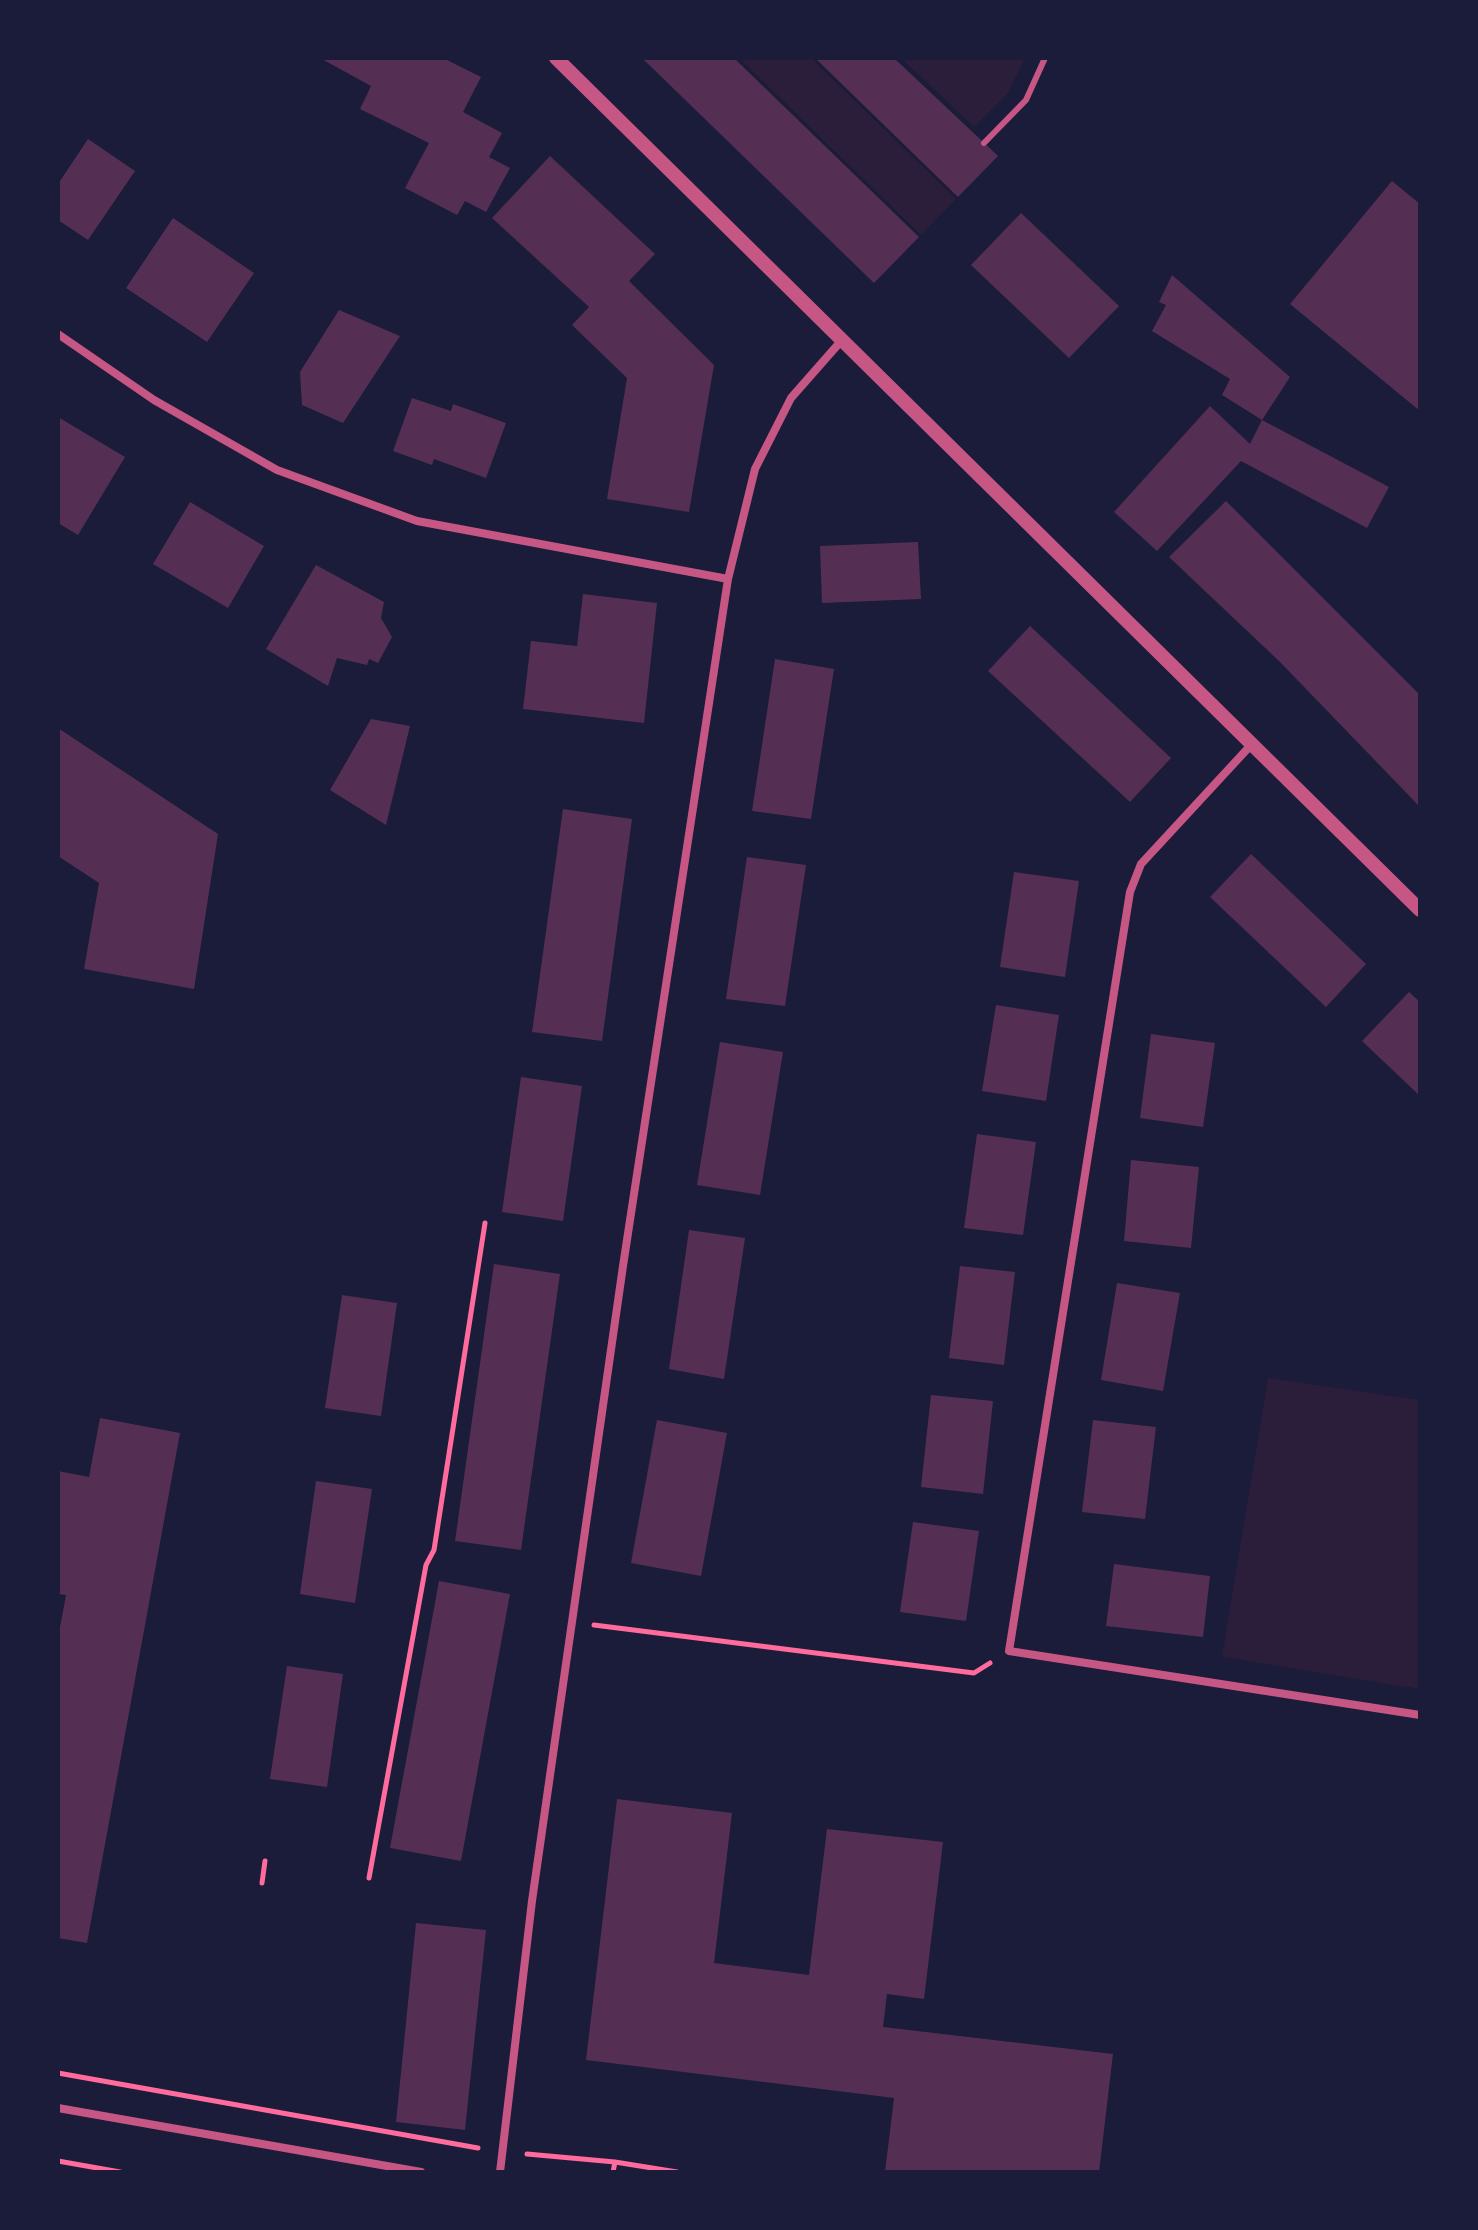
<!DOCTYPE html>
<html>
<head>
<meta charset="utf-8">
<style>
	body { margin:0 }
	#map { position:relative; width:1478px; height:2230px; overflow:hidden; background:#1b1b3a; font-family:Arial,sans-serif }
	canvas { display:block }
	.frame { position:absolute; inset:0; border:60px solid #1b1b3a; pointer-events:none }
</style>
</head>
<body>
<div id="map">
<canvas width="1478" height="2230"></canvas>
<div class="frame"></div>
</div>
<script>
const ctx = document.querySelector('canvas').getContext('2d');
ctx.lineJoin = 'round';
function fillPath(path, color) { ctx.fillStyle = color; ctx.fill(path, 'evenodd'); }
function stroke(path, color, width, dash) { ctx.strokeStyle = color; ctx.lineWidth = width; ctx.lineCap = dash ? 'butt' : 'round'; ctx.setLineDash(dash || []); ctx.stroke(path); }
fillPath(new Path2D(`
	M 739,58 L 811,58 L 956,199 L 921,235 Z
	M 901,58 L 1025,58 L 1008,93 L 974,127 Z
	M 1268,1378 L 1420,1400 L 1420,1689 L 1222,1657 Z`), '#2a1e3b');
fillPath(new Path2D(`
	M 320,58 L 443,58 L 481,77 L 463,112 L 502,133 L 489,157 L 510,168 L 486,212 L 465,201 L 457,215 L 405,188 L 429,143 L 360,109 L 371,86 Z
	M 642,58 L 734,58 L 919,237 L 874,283 Z
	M 815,58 L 894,58 L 998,156 L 958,197 Z
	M 88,139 L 135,171 L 88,240 L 58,220 L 58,184 Z
	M 550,156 L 655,254 L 629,281 L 714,365 L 689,512 L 607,499 L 627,378 L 572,325 L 589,307 L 492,218 Z
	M 1392,181 L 1420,204 L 1420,411 L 1290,304 Z
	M 1021,213 L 1119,306 L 1069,358 L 971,265 Z
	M 173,218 L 254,273 L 207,342 L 126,288 Z
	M 1172,275 L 1290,377 L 1262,420 L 1389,487 L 1367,528 L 1241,461 L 1157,551 L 1114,512 L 1210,406 L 1250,444 L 1262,420 L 1222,395 L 1230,379 L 1152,331 L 1166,305 L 1159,302 Z
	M 339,310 L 400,336 L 343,423 L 302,405 L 300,372 Z
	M 412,398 L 451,411 L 453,404 L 506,423 L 486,478 L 434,459 L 432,465 L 393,451 Z
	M 58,417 L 125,457 L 78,535 L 58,523 Z
	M 1226,501 L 1420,695 L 1420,807 L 1280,662 L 1169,557 Z
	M 190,502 L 264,546 L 228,608 L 153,564 Z
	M 918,542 L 921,599 L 822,603 L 820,546 Z
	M 316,565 L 384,602 L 381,618 L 392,637 L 378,663 L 369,659 L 367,665 L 337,658 L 328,686 L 266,649 Z
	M 583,594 L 657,603 L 644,723 L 523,709 L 531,641 L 577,646 Z
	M 1030,626 L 1171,758 L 1130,802 L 988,671 Z
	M 775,659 L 834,669 L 811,819 L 752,811 Z
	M 371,719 L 410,726 L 386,825 L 330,790 Z
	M 58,728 L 218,834 L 194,989 L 84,969 L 99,883 L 58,856 Z
	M 563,809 L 632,819 L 602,1041 L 532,1032 Z
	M 1251,854 L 1366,964 L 1326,1007 L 1210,897 Z
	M 747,857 L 806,865 L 785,1006 L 726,999 Z
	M 1014,872 L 1079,881 L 1065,977 L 1000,967 Z
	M 1409,992 L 1420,1002 L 1420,1096 L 1362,1041 Z
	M 996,1005 L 1059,1015 L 1046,1101 L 982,1091 Z
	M 1151,1034 L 1215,1043 L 1203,1127 L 1140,1118 Z
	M 720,1042 L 783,1052 L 760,1195 L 697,1185 Z
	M 521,1077 L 582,1086 L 563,1221 L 502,1212 Z
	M 977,1134 L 1036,1142 L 1023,1235 L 964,1228 Z
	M 1131,1160 L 1199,1167 L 1191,1248 L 1124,1241 Z
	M 689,1230 L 745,1238 L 724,1379 L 669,1369 Z
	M 494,1264 L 560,1274 L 521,1550 L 455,1541 Z
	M 960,1266 L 1015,1272 L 1004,1365 L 949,1358 Z
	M 1117,1283 L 1180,1293 L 1163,1391 L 1101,1380 Z
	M 342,1295 L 397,1303 L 381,1416 L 325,1408 Z
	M 931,1395 L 993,1401 L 983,1494 L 921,1487 Z
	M 100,1418 L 180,1433 L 87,1943 L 58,1938 L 58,1638 L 66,1595 L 58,1594 L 58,1471 L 89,1477 Z
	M 657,1420 L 727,1433 L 701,1576 L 631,1563 Z
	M 1093,1420 L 1156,1427 L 1145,1519 L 1082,1512 Z
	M 316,1481 L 372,1489 L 355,1603 L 300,1594 Z
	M 913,1522 L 979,1531 L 966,1621 L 900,1612 Z
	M 1114,1564 L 1210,1576 L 1203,1637 L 1106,1626 Z
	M 439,1581 L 510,1594 L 461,1861 L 390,1848 Z
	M 287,1666 L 343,1674 L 327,1787 L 270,1779 Z
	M 617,1799 L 732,1813 L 714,1963 L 809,1975 L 827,1829 L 943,1842 L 924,1999 L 887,1994 L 883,2027 L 1113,2054 L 1099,2172 L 885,2172 L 894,2098 L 586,2060 Z
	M 416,1923 L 486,1930 L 465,2130 L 396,2122 Z`), '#542f53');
stroke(new Path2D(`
	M 594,1625 L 974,1673 L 990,1663
	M 369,1878 L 426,1565 L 434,1550 L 485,1223
	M 262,1883 L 265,1861
	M 58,2073 L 478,2148
	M 527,2154 L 615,2162 L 677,2172
	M 58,2161 L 120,2172
	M 613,2172 L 615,2162`), '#ff6b9d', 5);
stroke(new Path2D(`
	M 984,143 L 1026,100 L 1045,58`), '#c65784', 6);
stroke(new Path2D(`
	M 58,334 L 154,400 L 277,470 L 417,521 L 728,579
	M 1251,745 L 1141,864 L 1130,892 L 1009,1651 L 1420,1715
	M 58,2108 L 421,2172
	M 500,2172 L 532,1901 L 623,1266 L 728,579 L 755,469 L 791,398 L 842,340`), '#c65784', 8);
stroke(new Path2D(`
	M 556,58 L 1420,910`), '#c65784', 14);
</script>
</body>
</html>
